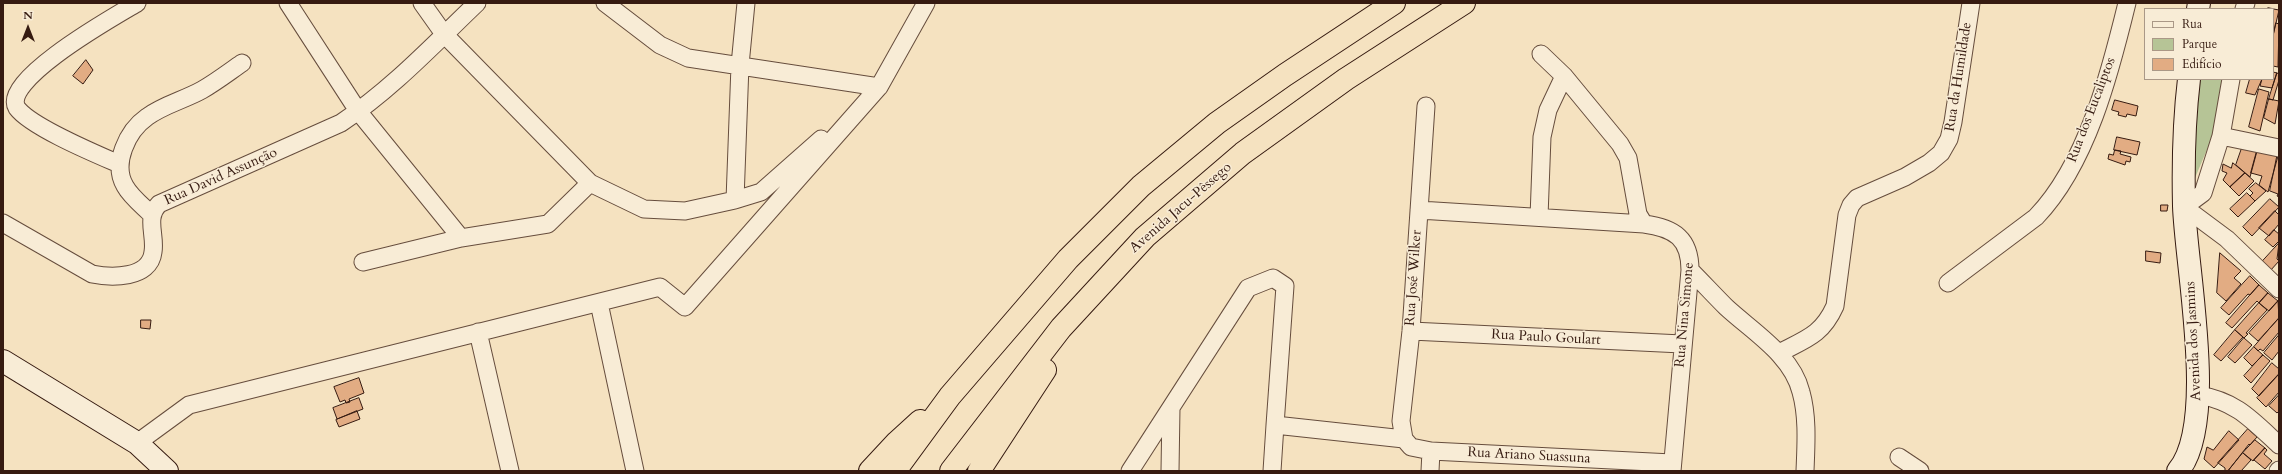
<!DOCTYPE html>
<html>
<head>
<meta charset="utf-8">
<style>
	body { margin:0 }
	#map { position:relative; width:2282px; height:474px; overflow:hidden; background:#f5e2c0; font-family:Cardo,serif }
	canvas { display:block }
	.frame { position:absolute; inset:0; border:4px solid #361b11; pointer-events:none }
	.legend { position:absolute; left:2144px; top:8px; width:130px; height:72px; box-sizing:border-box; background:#f8ecd6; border:1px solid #aa9887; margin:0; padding:5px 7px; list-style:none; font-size:12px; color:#361b11 }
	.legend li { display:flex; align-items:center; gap:8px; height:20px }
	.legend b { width:20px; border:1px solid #aa9887 }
	.north { position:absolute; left:8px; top:8px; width:40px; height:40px; -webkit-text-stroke:3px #f8ecd6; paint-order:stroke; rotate:0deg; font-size:11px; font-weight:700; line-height:16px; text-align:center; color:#361b11 }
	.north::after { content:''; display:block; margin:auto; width:14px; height:18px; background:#361b11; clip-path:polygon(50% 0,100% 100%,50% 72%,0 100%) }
</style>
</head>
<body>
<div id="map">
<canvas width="2282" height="474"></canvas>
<div class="frame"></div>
<ul class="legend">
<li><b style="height:5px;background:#f8ecd6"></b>Rua</li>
<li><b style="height:11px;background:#b6c496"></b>Parque</li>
<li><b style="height:11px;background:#e2ac83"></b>Edifício</li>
</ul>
<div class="north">N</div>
</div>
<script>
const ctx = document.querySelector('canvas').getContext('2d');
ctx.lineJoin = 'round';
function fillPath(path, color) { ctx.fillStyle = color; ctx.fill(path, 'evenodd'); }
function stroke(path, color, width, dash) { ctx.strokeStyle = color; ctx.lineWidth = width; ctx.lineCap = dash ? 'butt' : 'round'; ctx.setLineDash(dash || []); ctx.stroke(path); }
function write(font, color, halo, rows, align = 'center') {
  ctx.font = font + ' Cardo,serif'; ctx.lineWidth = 3; ctx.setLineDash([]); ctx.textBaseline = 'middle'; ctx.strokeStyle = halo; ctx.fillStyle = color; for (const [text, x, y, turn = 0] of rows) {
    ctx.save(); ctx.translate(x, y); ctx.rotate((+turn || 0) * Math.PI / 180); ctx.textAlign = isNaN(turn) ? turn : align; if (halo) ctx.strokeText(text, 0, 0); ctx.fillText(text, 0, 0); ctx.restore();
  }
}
fillPath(new Path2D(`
	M 2194,79 L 2226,79 L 2220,119 L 2189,192 Z`), '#b6c496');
const building = new Path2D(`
	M 2268,8 L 2279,10 L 2273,36 L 2273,9 Z
	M 2276,23 L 2279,24 L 2278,67 L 2273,66 L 2273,36 Z
	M 86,60 L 93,70 L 83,84 L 73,76 Z
	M 2273,72 L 2277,73 L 2272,88 L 2260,86 L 2262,79 L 2273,79 Z
	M 2277,73 L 2279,74 L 2279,80 L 2273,100 L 2269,99 Z
	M 2250,79 L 2262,79 L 2255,95 L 2246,93 Z
	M 2259,89 L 2269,92 L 2260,131 L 2249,127 Z
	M 2269,99 L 2279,101 L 2275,124 L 2264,118 Z
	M 2115,100 L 2138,106 L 2136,116 L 2127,114 L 2126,117 L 2118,115 L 2119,112 L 2112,110 Z
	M 2117,137 L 2140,142 L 2137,155 L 2114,150 Z
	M 2242,148 L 2257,151 L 2250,177 L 2236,165 Z
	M 2115,150 L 2121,151 L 2120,154 L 2131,157 L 2130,162 L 2126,161 L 2125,165 L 2108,159 L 2109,154 L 2113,155 Z
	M 2257,151 L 2278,156 L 2268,192 L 2259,185 L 2262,176 L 2251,173 Z
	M 2277,157 L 2279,158 L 2279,197 L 2277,196 L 2278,194 L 2270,191 Z
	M 2233,163 L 2245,173 L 2230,187 L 2223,180 L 2227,173 L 2222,171 L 2223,164 L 2231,168 Z
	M 2245,173 L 2254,181 L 2239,196 L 2230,187 Z
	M 2256,183 L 2266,191 L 2255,201 L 2250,196 L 2253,193 L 2249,189 Z
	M 2247,193 L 2255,201 L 2238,217 L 2230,209 Z
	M 2270,199 L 2279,207 L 2252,236 L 2243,227 Z
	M 2161,205 L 2168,205 L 2167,211 L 2161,211 Z
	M 2275,211 L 2279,215 L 2279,224 L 2269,236 L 2259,228 Z
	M 2274,230 L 2279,234 L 2279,241 L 2273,247 L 2265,240 Z
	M 2279,243 L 2277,259 L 2279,261 L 2270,271 L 2261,263 Z
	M 2146,251 L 2161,253 L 2160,263 L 2146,261 Z
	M 2220,253 L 2241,271 L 2234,278 L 2241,284 L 2226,301 L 2217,293 Z
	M 2250,276 L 2259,285 L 2250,295 L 2248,294 L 2229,315 L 2221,308 Z
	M 2259,285 L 2268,293 L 2259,303 L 2257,301 L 2232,328 L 2226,323 Z
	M 2268,293 L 2278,301 L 2269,311 L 2259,303 Z
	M 2278,301 L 2279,318 L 2258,341 L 2249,333 Z
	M 2259,303 L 2267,310 L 2246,333 L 2248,334 L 2244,338 L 2235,330 Z
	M 2279,318 L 2279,332 L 2263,351 L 2260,349 L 2258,351 L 2254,347 Z
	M 141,320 L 151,320 L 150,329 L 141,328 Z
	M 2235,330 L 2243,337 L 2221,361 L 2214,355 Z
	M 2279,335 L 2279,351 L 2272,360 L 2264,353 Z
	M 2244,338 L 2252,345 L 2235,363 L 2228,357 Z
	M 2254,347 L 2263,355 L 2252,366 L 2244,358 Z
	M 2263,355 L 2270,361 L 2251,383 L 2244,376 Z
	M 2272,363 L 2279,369 L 2279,374 L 2259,396 L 2252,389 Z
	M 2279,374 L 2279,392 L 2266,407 L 2257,398 Z
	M 359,378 L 364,393 L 349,399 L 350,402 L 346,403 L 345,400 L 340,402 L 334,387 Z
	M 2279,395 L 2279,411 L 2277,413 L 2269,406 Z
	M 359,398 L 363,409 L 337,419 L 333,408 Z
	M 357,411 L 360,419 L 339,427 L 336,420 Z
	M 2248,429 L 2257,437 L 2250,445 L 2249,444 L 2228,471 L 2225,471 L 2225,468 L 2218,463 Z
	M 2229,431 L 2239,440 L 2214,468 L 2204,459 L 2207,447 L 2213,450 Z
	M 2255,440 L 2265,448 L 2253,461 L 2243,453 Z
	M 2265,448 L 2267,450 L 2264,454 L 2272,461 L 2265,469 L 2254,460 Z
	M 2243,453 L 2251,460 L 2241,471 L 2228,471 Z`);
fillPath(building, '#e2ac83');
stroke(building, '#361b11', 1);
const street = new Path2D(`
	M 288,3 L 358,111 L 461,238
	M 422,3 L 444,34 L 590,183
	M 605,3 L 660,45 L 688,58 L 879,87
	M 2244,9 L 2246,3
	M 1541,54 L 1564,76 L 1620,144 L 1628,158 L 1638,214 L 1644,224
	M 2231,79 L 2221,136 L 2203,193 L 2184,207 L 2227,239 L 2279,289
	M 870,94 L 879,87 L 926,3
	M 1426,106 L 1411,331 L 1401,421 L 1404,439 L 1411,447 L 1431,451 L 1672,463
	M 2221,136 L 2279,148
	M 119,164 C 96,154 31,127 17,108 C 0,80 117,15 137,3
	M 735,200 L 761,192 L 821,139
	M 1419,210 L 1644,224 C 1675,228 1690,239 1690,270 L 1672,471
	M 152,215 C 143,206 131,197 125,186 C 112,164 127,131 147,117 C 163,105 184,100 202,90 C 216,82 229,72 242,63
	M 1539,217 L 1542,137 L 1548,110 L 1564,76
	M 3,223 L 92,274 C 111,278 150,279 153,252 C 156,235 145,218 159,204 L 341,123 C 392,89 433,45 477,3
	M 363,262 L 461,238 L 548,224 L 590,183 L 644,209 L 685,211 L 735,200 L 740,65 L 746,3
	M 1690,270 C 1702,282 1714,295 1726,307 C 1753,332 1792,355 1801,392 C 1808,417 1806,445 1805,471
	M 1948,283 L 2036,217 C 2087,164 2110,73 2127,3
	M 599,303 L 635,471
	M 1411,331 L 1682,344
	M 478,332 L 510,471
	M 1779,353 C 1806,339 1822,335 1835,306 L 1847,215 L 1851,205 L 1857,198 L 1905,177 L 1929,163 L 1941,153 L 1949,139 L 1953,122 L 1971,3
	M 2198,395 C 2236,401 2252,420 2279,445
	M 137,443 L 189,405 L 660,287 L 685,307 L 879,87
	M 1899,457 L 1920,471
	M 1130,471 L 1248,288 L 1273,278 L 1285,286 L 1275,425 L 1404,439
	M 1170,471 L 1171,408
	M 1272,471 L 1275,425
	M 1430,471 L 1431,451
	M 2278,471 L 2279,470`);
const secondary = new Path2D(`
	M 2198,9 L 2199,3
	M 3,361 L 137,443 L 167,471
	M 2178,471 C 2218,423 2186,268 2184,206 C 2183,163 2184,121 2189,79`);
const highway = new Path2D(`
	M 870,471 L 897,442 L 920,421
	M 895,471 L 950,396 L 1068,259 L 1141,186 L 1217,123 L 1285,75 L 1394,3
	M 951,471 L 1061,328 L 1145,237 L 1243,153 L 1346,79 L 1464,3
	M 979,471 L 1045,370`);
stroke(street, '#664d3d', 19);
stroke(secondary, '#361b11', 24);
stroke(highway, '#361b11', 24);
stroke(street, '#f8ecd6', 17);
stroke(secondary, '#f8ecd6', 22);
stroke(highway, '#f5e2c0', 22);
write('14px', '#361b11', '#f8ecd6', [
	["Rua da Humildade",1959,77,-81],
	["Rua dos Eucaliptos",2092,110,-69],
	["Rua David Assunção",221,177,-24],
	["Avenida Jacu-Pêssego",1181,208,-41],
	["Rua José Wilker",1414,278,-86],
	["Rua Nina Simone",1685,315,-85],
	["Rua Paulo Goulart",1546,338,3],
	["Avenida dos Jasmins",2194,341,-93],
	["Rua Ariano Suassuna",1529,456,3]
]);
</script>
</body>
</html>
